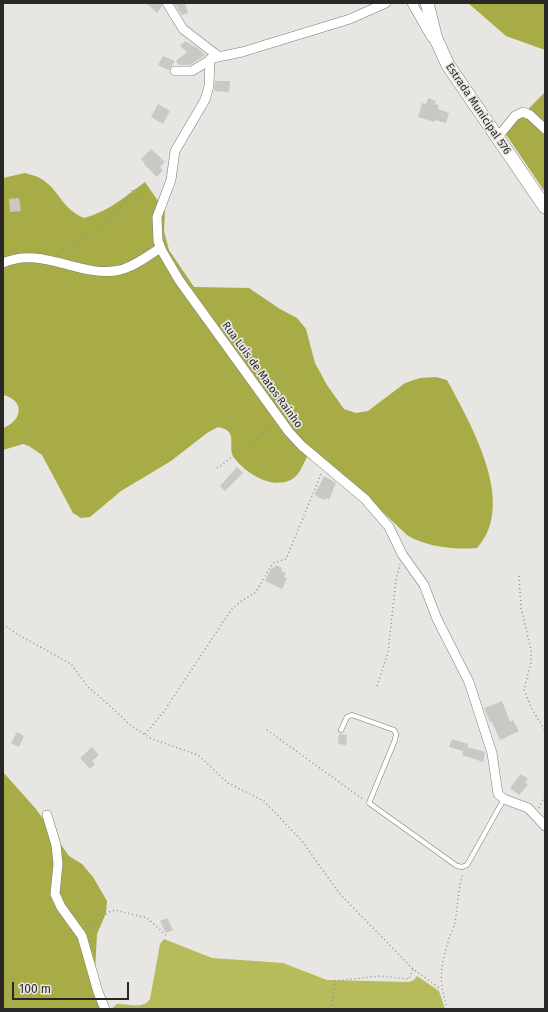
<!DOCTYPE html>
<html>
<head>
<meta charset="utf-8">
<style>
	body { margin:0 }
	#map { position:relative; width:548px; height:1012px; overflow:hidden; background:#e7e6e2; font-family:"Fira Sans",sans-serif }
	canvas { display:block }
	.frame { position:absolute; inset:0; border:4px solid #292827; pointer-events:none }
	.scale { position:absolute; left:12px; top:982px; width:117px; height:18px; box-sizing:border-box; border:2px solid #292827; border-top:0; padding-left:5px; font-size:12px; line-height:14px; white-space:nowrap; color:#292827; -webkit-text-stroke:3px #e7e6e2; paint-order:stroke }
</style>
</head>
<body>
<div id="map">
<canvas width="548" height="1012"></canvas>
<div class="frame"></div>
<div class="scale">100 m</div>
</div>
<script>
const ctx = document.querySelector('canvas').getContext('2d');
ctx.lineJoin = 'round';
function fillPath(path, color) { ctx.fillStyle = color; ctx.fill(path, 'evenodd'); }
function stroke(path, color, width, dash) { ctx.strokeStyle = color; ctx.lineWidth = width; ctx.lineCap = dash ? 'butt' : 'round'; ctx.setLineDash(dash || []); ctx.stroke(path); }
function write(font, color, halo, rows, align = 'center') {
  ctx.font = font + ' "Fira Sans",sans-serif'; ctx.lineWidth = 3.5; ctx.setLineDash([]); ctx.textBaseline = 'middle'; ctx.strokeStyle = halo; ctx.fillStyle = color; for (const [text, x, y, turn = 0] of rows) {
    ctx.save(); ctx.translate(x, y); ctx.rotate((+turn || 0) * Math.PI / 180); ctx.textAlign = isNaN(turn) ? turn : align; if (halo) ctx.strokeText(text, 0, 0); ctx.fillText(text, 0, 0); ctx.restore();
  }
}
fillPath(new Path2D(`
	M 164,939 L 212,958 L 283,963 L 327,980 L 409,982 L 414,980 L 417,976 L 439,991 L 445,1009 L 111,1009 L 117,1004 C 128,1003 143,1010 150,999 L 160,944 Z`), '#b6bc5a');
fillPath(new Path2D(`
	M 468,3 L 545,3 L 545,50 L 506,36 Z
	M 545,92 L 545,192 L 505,133 Z
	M 25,173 C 31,175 38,176 43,180 C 60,191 61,208 84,218 C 108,212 126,196 145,182 L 165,211 L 164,231 L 169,250 L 194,287 L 249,288 L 280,309 L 297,318 L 306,329 L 315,363 L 327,385 L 344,409 L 356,413 L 368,411 L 405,383 L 420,378 L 436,377 L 447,380 C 470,423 518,504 477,548 C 455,550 426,547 407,535 L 351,482 L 311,451 C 304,459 303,470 295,477 C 276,493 244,473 233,456 C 229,449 234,439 229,432 C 226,429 222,428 218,427 L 207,433 L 171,461 L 121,491 L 90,517 L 81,518 L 73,513 L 42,455 L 29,446 L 23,444 L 3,450 L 3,428 C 23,421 25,400 3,395 L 3,178 Z
	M 3,772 L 36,809 L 69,856 L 82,864 L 93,877 L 107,901 L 106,913 L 97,934 L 95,971 L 109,1009 L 3,1009 Z`), '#a7ac46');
fillPath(new Path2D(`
	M 146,3 L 161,3 L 162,6 L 157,13 Z
	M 174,3 L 185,3 L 188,13 L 182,15 Z
	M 185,41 L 199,49 L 205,55 L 190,65 L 179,65 L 176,61 L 187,52 L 180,46 Z
	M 163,56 L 175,61 L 169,70 L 158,65 Z
	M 215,81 L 230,81 L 229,92 L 214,91 Z
	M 428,98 L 436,101 L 435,104 L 439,105 L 438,109 L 449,113 L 446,123 L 435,120 L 434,122 L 418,117 L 422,103 L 426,104 Z
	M 158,104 L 170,111 L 163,124 L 151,117 Z
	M 151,149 L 165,162 L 160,167 L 163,170 L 157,177 L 144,164 L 145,163 L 141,159 Z
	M 19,198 L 21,211 L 10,212 L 9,199 Z
	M 237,467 L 243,473 L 225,491 L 220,486 Z
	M 324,476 L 336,483 L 329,500 L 326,498 L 325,500 L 316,496 L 315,494 Z
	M 276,565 L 282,568 L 281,571 L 286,573 L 284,577 L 287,578 L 282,589 L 265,581 L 272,567 L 274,568 Z
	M 502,701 L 510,722 L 513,720 L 519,731 L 500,740 L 492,722 L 490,722 L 484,708 Z
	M 17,732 L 24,736 L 19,747 L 11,743 Z
	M 339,734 L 347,735 L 346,745 L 338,744 Z
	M 452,739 L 468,744 L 467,747 L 485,752 L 483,762 L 462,755 L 463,751 L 449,747 Z
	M 92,747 L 99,755 L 92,761 L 95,764 L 90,769 L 80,758 Z
	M 521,774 L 528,779 L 525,782 L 528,785 L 519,795 L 510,788 Z
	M 167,918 L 173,930 L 166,933 L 160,921 Z`), '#c9c8c4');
const lane = new Path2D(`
	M 341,730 L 347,717 L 352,715 L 394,730 L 396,734 L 395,740 L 369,803 L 457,866 L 462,867 L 467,865 L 504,799`);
const street = new Path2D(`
	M 167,3 L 183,29 L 218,56
	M 412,3 L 432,38
	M 210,59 L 209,86 L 205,100 L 175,151 L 171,180 L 157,217 L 158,241 L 162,251 L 179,280 L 289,432 L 302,446 L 365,499 L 389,527 L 402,554 L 424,585 L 437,619 L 469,682 L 492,753 L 498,794 L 504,799 L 528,808 L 545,826
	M 175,71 L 192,71 L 213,58 L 242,52 L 350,19 L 386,3
	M 497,138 L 515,116 L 523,112 L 530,115 L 545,129
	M 3,263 C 42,245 81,279 120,270 C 135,266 148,256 160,248
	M 47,815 L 56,845 L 58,864 L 55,894 L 61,907 L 82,936 L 98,992 L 105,1009`);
const secondary = new Path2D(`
	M 427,3 L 436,39 L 448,65 L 545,207`);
stroke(lane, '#7c7b77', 5.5);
stroke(street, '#7c7b77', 10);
stroke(secondary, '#7c7b77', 14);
stroke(new Path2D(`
	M 56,254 L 79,243 L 116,214 L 133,189 L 150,213
	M 217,468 L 274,426
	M 519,576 L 521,608 L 531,650 L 531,662 L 524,690 L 531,707 L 545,731
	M 3,624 L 17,634 L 71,664 L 88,687 L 108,704 L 131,726 L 152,739 L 198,755 L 228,783 L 264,801 L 302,841 L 340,894 L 413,969
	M 377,686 L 388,653 L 396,579 L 400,564
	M 267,730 L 364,800
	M 145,734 L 163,713 L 231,610 L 240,602 L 256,592 L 273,563 L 286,559 L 322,472
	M 539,808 L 545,795
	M 86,927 L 95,924 L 109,912 L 115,910 L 147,918 L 166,935
	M 331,1009 L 335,981 L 379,976 L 409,979 L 413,969 L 441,989
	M 448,1009 C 438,982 440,967 449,939 C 450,934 454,928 455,922 C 458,905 458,889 463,873`), '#908f8d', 1.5, [1, 3]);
stroke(lane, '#fff', 4.5);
stroke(street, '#fff', 9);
stroke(secondary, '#fff', 13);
write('11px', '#292827', '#e7e6e2', [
	["Estrada Municipal 576",478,109,56],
	["Rua Luís de Matos Raínho",262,375,54]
]);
</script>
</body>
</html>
